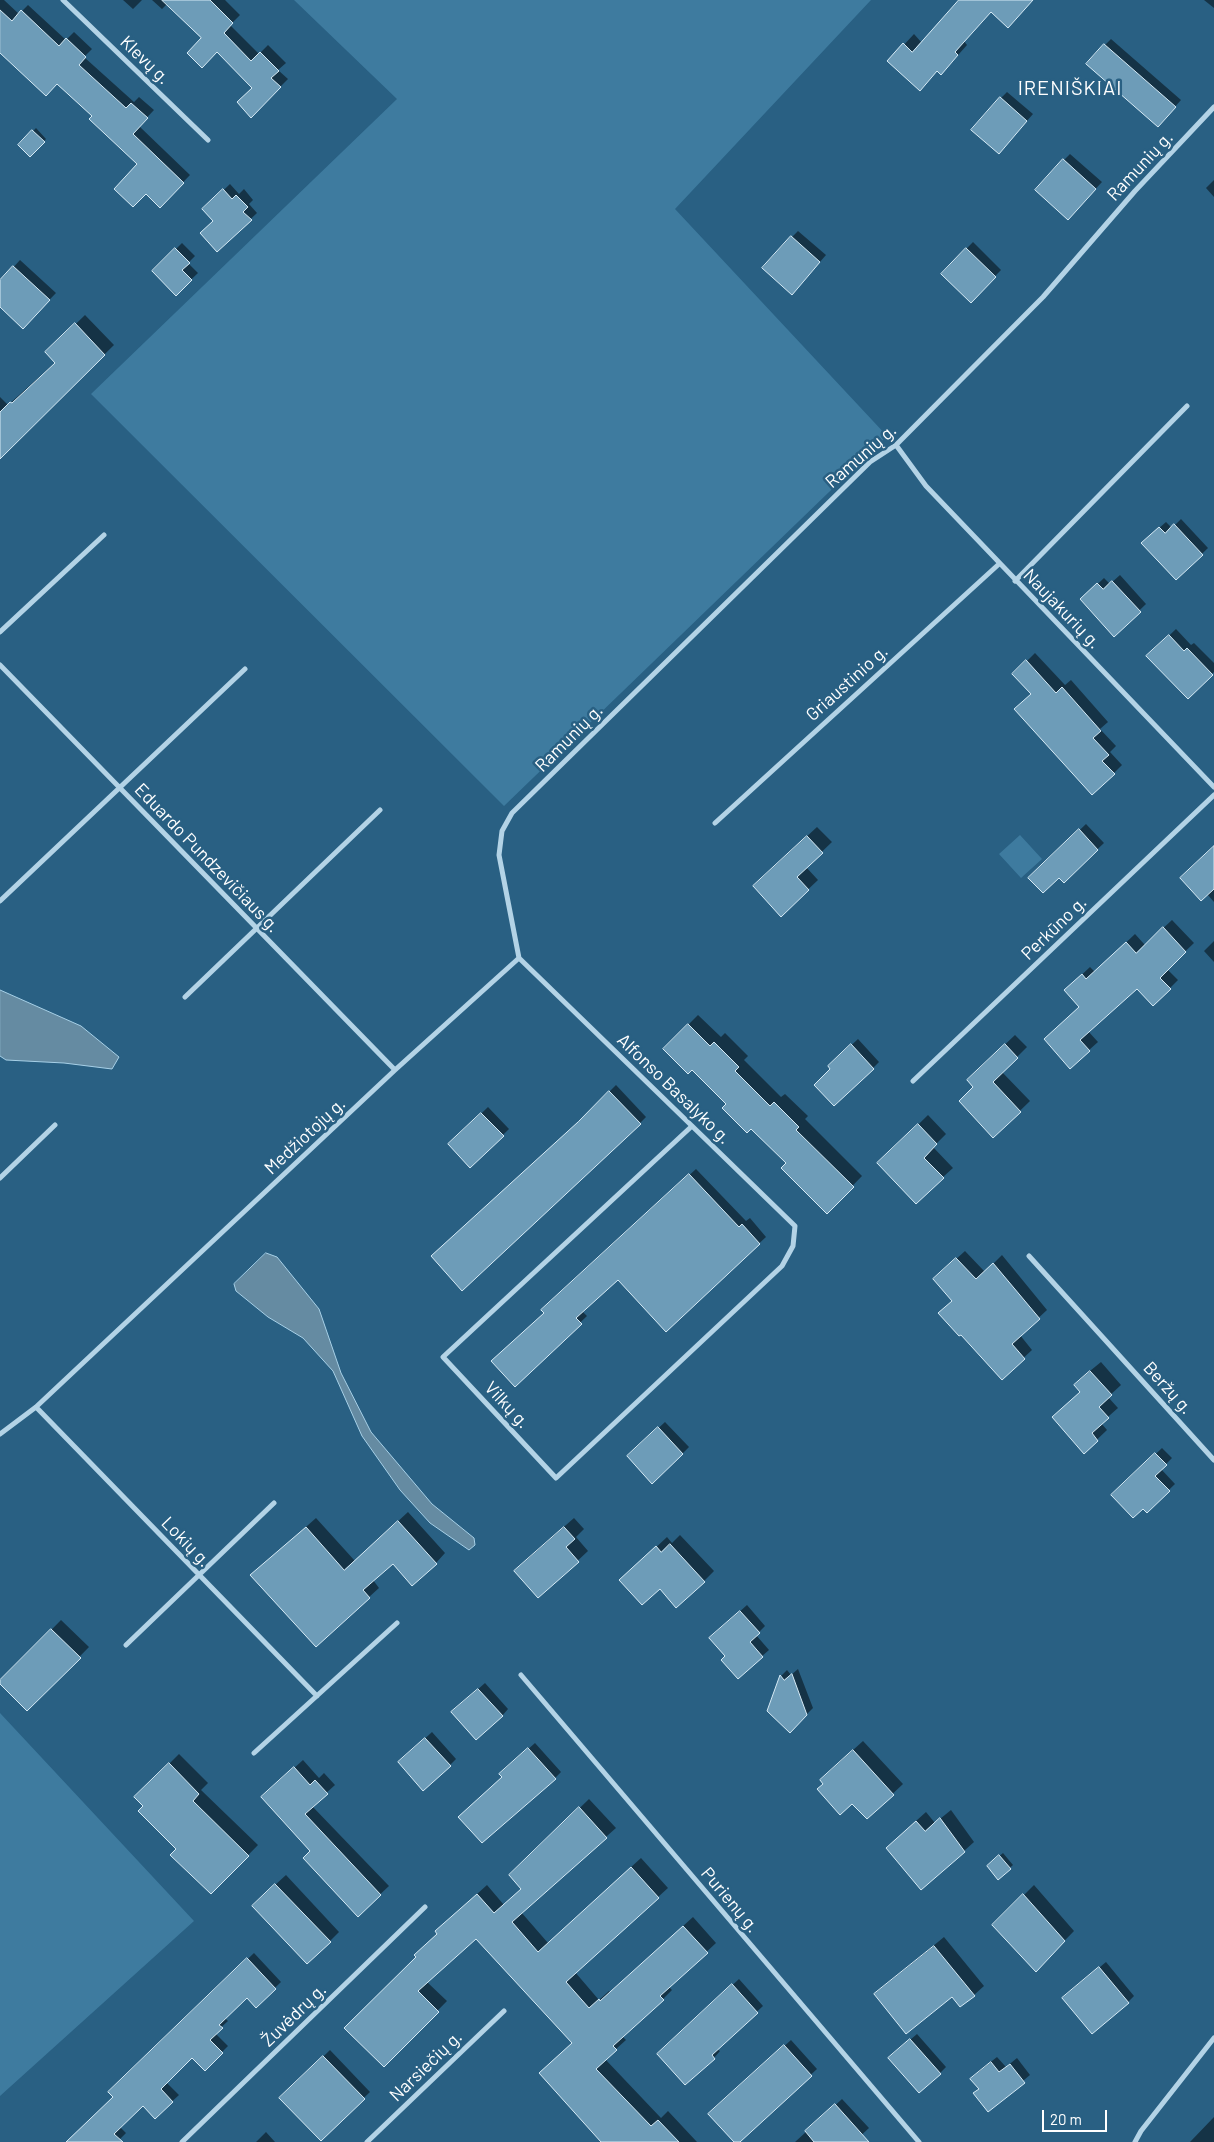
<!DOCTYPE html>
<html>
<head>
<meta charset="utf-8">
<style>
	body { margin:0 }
	#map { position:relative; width:1214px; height:2142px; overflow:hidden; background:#296083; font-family:Barlow,sans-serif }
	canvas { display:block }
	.scale { position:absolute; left:1042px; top:2110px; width:65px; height:22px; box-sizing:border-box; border:2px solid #fff; border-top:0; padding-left:6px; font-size:15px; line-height:18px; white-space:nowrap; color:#fff; -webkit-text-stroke:4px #296083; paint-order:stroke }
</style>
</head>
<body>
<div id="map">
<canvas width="1214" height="2142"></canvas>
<div class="scale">20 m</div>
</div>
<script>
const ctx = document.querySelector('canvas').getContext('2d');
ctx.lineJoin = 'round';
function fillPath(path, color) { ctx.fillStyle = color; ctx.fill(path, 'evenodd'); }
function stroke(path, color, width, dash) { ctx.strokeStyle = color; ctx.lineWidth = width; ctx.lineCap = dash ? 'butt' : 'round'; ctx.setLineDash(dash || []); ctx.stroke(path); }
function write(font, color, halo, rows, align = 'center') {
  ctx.font = font + ' Barlow,sans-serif'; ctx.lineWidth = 5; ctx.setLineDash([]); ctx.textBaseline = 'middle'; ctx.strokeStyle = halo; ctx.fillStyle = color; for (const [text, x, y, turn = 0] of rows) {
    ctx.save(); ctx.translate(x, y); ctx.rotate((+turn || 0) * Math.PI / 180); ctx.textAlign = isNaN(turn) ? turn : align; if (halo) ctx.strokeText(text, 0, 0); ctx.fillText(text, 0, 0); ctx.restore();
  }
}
fillPath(new Path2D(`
	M 294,0 L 871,0 L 675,209 L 887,436 L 504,806 L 91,394 L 397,99 Z
	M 1020,835 L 1042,859 L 1021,878 L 999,854 Z
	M 0,1713 L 194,1921 L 0,2096 Z`), '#3e7b9f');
const water = new Path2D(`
	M 0,990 L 81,1026 L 119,1057 L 112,1069 L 64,1063 L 6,1060 L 0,1056 Z
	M 266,1253 L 277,1257 L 319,1309 L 341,1373 L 371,1432 L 432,1504 L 474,1538 L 475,1545 L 469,1550 L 430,1523 L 400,1490 L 362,1436 L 333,1371 L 303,1338 L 268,1317 L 236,1291 L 234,1284 Z`);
fillPath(water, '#658ba2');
stroke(water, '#a7d0e7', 1);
fillPath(new Path2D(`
	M 0,0 L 4,0 L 19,14 L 28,5 L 66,40 L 74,32 L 92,49 L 84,57 L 134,102 L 139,97 L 154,110 L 139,126 L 190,175 L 160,206 L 146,193 L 139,164 L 93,116 L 57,83 L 0,51 Z
	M 123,0 L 142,0 L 133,9 Z
	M 152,0 L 225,0 L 240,15 L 230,25 L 259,54 L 268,45 L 286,63 L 278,70 L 288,79 L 251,116 L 254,88 L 168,3 L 162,9 Z
	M 962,0 L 1033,0 L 991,11 L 964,41 L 967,45 L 951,63 L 938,70 L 889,61 L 914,34 L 922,43 Z
	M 1204,0 L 1214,0 L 1214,8 Z
	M 1111,39 L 1181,100 L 1164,119 L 1105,45 Z
	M 1007,92 L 1033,114 L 1005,146 L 1001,98 Z
	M 36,128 L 46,139 L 30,156 L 20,145 Z
	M 1070,154 L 1102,182 L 1074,212 L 1064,160 Z
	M 1214,180 L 1214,197 L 1206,188 Z
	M 230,184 L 239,194 L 244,189 L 253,200 L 249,204 L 257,213 L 218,250 L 215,220 L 204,209 Z
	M 798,231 L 826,255 L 798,287 L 792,237 Z
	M 973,242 L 1001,270 L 971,301 L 942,274 Z
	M 182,243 L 195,256 L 188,263 L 198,273 L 176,294 L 154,271 Z
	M 20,260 L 56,293 L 23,327 L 0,306 L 0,282 Z
	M 85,315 L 114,345 L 0,457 L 0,397 L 8,405 L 56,362 L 47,352 Z
	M 1181,519 L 1208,548 L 1176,579 L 1149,537 L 1166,522 L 1172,528 Z
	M 1120,575 L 1146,604 L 1114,635 L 1081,600 L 1104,578 L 1110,584 Z
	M 1176,629 L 1191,645 L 1194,643 L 1214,663 L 1214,672 L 1188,697 L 1148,656 Z
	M 1035,653 L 1065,685 L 1071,680 L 1108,722 L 1100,729 L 1116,746 L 1110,752 L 1122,765 L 1114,773 L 1014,674 Z
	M 1086,824 L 1104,843 L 1064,881 L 1059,876 L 1030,878 Z
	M 817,827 L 832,842 L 806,867 L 818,880 L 781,915 L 764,876 Z
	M 1214,848 L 1214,902 L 1207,894 Z
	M 1172,920 L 1194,943 L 1167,969 L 1178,980 L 1153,1005 L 1137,988 L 1088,1031 L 1098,1042 L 1070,1067 L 1081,1007 L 1074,982 L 1090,967 L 1095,972 L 1135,934 L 1145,945 Z
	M 1214,941 L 1214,962 L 1204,951 Z
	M 698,1015 L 721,1037 L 725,1033 L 748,1056 L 744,1060 L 781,1097 L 785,1094 L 808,1116 L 805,1119 L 862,1176 L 827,1212 L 788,1163 L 692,1068 L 664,1049 Z
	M 1015,1035 L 1027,1047 L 1002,1072 L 1030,1101 L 994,1136 L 975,1087 L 978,1070 Z
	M 858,1039 L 879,1062 L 873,1068 L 832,1069 L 829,1066 Z
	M 616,1085 L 646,1117 L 640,1123 L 584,1117 Z
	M 488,1107 L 509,1129 L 471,1166 L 450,1144 Z
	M 928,1115 L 946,1134 L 933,1147 L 953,1168 L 943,1177 L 879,1163 Z
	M 696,1169 L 746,1221 L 750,1218 L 766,1237 L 666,1330 L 618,1278 L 582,1311 L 587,1316 L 515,1385 L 549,1304 Z
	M 965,1251 L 985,1272 L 1002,1255 L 1047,1310 L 1020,1335 L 1032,1350 L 1002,1378 L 954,1300 L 943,1271 Z
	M 1101,1362 L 1121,1385 L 1108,1397 L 1118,1408 L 1101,1423 L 1107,1430 L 1084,1452 L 1082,1392 L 1085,1375 Z
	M 665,1422 L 689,1447 L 682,1454 L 635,1450 Z
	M 1162,1448 L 1172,1458 L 1161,1469 L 1175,1484 L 1147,1511 L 1143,1507 L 1113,1495 Z
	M 408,1512 L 445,1553 L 436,1563 L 393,1562 L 373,1580 L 379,1588 L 316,1645 L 262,1566 L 316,1518 L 355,1561 Z
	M 574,1518 L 584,1529 L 576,1537 L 588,1551 L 539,1597 L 525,1561 Z
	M 680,1535 L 714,1571 L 704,1581 L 660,1587 L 631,1571 L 667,1537 L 672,1543 Z
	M 747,1605 L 765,1626 L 756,1635 L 769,1650 L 738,1677 L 717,1632 Z
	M 61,1620 L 89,1647 L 27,1710 L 0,1682 Z
	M 798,1669 L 813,1708 L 796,1725 L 781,1676 L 787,1670 L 791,1675 Z
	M 485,1683 L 508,1709 L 502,1716 L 459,1706 Z
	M 432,1732 L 456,1759 L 450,1765 L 406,1756 Z
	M 863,1741 L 903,1784 L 867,1818 L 852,1802 L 825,1783 L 831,1770 Z
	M 535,1743 L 561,1772 L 555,1778 L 503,1777 L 507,1768 Z
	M 179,1754 L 208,1783 L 201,1790 L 258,1845 L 211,1893 L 136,1797 Z
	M 303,1760 L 319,1778 L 324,1773 L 335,1785 L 312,1806 L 389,1886 L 358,1915 L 271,1789 Z
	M 589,1799 L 616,1828 L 521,1912 L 548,1943 L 641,1858 L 668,1888 L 575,1972 L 599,2000 L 609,1991 L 610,1992 L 693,1917 L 716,1943 L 669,1987 L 672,1990 L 663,1999 L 622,2036 L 626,2040 L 605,2059 L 661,2118 L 668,2111 L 697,2142 L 603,2142 L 573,2043 L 476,1937 L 427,1982 L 447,2001 L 384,2065 L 418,1957 L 446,1922 L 487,1885 L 504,1905 L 523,1889 L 520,1866 Z
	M 951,1810 L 974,1842 L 964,1851 L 897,1838 L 926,1812 L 935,1823 Z
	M 1003,1853 L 1013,1865 L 998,1878 L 988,1866 Z
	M 286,1875 L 339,1932 L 308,1963 L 263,1896 Z
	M 1034,1885 L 1074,1931 L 1036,1970 L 994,1925 Z
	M 944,1937 L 984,1986 L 974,1995 L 875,1994 Z
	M 254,1953 L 281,1982 L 256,2006 L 247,1996 L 225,2018 L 228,2021 L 215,2033 L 228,2046 L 205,2069 L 192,2056 L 166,2082 L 179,2095 L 155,2117 L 143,2105 L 120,2127 L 126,2133 L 117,2142 L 67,2142 L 114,2097 L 110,2092 Z
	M 1106,1962 L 1134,1996 L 1128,2002 L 1070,1992 Z
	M 739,1979 L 763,2006 L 717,2049 L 720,2051 L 714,2058 L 665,2048 Z
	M 917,2034 L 946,2067 L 940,2073 L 896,2052 Z
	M 791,2040 L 817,2069 L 738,2142 L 736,2142 L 716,2108 Z
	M 330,2050 L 370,2092 L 321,2139 L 281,2098 Z
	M 997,2057 L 1006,2067 L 1017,2058 L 1030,2075 L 988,2110 L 980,2088 L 978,2072 Z
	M 842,2099 L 869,2128 L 854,2142 L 795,2142 Z
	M 1214,2117 L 1214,2142 L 1190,2142 Z
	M 266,2132 L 275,2142 L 256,2142 Z`), '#0007');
const building = new Path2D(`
	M 162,0 L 210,0 L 233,23 L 224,33 L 251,61 L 260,52 L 279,71 L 271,78 L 281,87 L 251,118 L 237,102 L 252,88 L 217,52 L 202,68 L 187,53 L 201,38 Z
	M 959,0 L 1033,0 L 1008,28 L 991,12 L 955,52 L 958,55 L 941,75 L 937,71 L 920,91 L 887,61 L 903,43 L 912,52 Z
	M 0,10 L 12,21 L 21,10 L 59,46 L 66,38 L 86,57 L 79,65 L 126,108 L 131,103 L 148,118 L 133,134 L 184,183 L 160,208 L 146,194 L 133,207 L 114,189 L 137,164 L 89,119 L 92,116 L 57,84 L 46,96 L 0,53 Z
	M 1104,44 L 1176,107 L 1158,127 L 1086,64 Z
	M 1000,97 L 1027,121 L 999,154 L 971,130 Z
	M 32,130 L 45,142 L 30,157 L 18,145 Z
	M 1063,159 L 1096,189 L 1068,220 L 1035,190 Z
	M 223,189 L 232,199 L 236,195 L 248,207 L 243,212 L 252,220 L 217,252 L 200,233 L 213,221 L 202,209 Z
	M 791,236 L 820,262 L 792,295 L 762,268 Z
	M 175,248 L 190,263 L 182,270 L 192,280 L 176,296 L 152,271 Z
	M 966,248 L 996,277 L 971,303 L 941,274 Z
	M 13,266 L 50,300 L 23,329 L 0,307 L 0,280 Z
	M 75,323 L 105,355 L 0,459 L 0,412 L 10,402 L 12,403 L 55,363 L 45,352 Z
	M 1174,524 L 1203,555 L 1176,580 L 1141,543 L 1159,527 L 1165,533 Z
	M 1112,581 L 1141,612 L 1114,637 L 1080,599 L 1097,583 L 1103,589 Z
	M 1169,635 L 1184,651 L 1187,648 L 1213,675 L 1188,699 L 1146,656 Z
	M 1026,660 L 1056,693 L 1062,687 L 1101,731 L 1093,738 L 1109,755 L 1102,761 L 1115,774 L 1092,795 L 1014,709 L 1031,694 L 1012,674 Z
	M 1079,829 L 1098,850 L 1064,883 L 1059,878 L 1043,893 L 1028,878 Z
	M 807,836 L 823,853 L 797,877 L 809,890 L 781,917 L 753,886 Z
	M 1214,846 L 1214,889 L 1201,901 L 1180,878 Z
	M 1163,927 L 1186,952 L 1160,978 L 1171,989 L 1153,1006 L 1137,989 L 1080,1040 L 1090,1051 L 1070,1069 L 1044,1039 L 1079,1007 L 1064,990 L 1082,974 L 1086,979 L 1126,942 L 1136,953 Z
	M 688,1024 L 710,1046 L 714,1042 L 739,1067 L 735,1071 L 770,1106 L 774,1102 L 799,1127 L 796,1130 L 854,1187 L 827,1214 L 781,1168 L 786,1163 L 751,1129 L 747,1133 L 722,1108 L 726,1104 L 692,1070 L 688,1074 L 663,1049 Z
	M 851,1044 L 874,1069 L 834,1106 L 814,1085 L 830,1069 L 828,1066 Z
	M 1005,1044 L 1018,1058 L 993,1082 L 1021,1112 L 993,1138 L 959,1101 L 973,1087 L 967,1080 Z
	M 609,1091 L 641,1124 L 462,1291 L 431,1256 L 578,1122 Z
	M 481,1113 L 504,1136 L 470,1168 L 448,1144 Z
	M 918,1124 L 937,1144 L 924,1158 L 944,1178 L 916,1204 L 877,1163 Z
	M 689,1174 L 739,1227 L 742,1224 L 760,1244 L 666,1332 L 618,1280 L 576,1318 L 582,1324 L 515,1387 L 491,1361 L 544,1313 L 541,1310 Z
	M 956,1258 L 976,1279 L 993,1263 L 1040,1319 L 1012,1344 L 1025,1359 L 1002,1380 L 961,1335 L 959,1336 L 938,1313 L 952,1301 L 933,1279 Z
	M 1090,1371 L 1112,1395 L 1099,1407 L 1109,1418 L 1092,1433 L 1098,1441 L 1084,1454 L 1052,1417 L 1080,1392 L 1074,1385 Z
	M 658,1427 L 683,1454 L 652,1484 L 627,1456 Z
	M 1155,1453 L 1167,1465 L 1155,1476 L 1170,1491 L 1147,1513 L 1143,1509 L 1133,1518 L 1111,1495 Z
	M 398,1521 L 437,1564 L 412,1586 L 393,1564 L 363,1590 L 370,1598 L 316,1647 L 250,1575 L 306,1527 L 344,1570 Z
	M 564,1527 L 575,1539 L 566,1547 L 579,1562 L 538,1598 L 514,1571 Z
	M 670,1544 L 705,1582 L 676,1608 L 660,1589 L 642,1605 L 619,1580 L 656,1546 L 661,1552 Z
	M 740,1611 L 760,1633 L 750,1642 L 763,1657 L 738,1679 L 721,1660 L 725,1656 L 709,1638 Z
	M 51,1629 L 81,1658 L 27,1711 L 0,1684 L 0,1680 Z
	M 792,1674 L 807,1715 L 790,1733 L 767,1711 L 780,1675 L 784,1680 Z
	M 478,1689 L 503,1716 L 476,1740 L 451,1712 Z
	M 425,1738 L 451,1766 L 423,1791 L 398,1762 Z
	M 528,1748 L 556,1779 L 482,1843 L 458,1817 L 502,1777 L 499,1774 Z
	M 853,1750 L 894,1795 L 867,1819 L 852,1804 L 840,1815 L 817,1789 L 823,1784 L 820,1780 Z
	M 169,1763 L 199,1794 L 193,1801 L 249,1856 L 211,1894 L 170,1855 L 176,1849 L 138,1811 L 143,1806 L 134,1797 Z
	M 294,1767 L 310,1785 L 315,1780 L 328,1794 L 305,1814 L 381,1895 L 358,1917 L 303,1858 L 310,1851 L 261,1797 Z
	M 579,1807 L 607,1838 L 512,1922 L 538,1952 L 631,1867 L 659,1898 L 566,1982 L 589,2008 L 599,1999 L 600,2001 L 683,1926 L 708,1953 L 660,1996 L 664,2000 L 613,2046 L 617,2050 L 596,2069 L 651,2126 L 658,2120 L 679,2142 L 601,2142 L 539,2073 L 572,2043 L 476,1939 L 418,1991 L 439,2012 L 384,2067 L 344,2028 L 416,1957 L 414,1955 L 437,1934 L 435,1931 L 477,1894 L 494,1913 L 521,1889 L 509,1875 Z
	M 940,1818 L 965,1852 L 921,1890 L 886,1848 L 916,1821 L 925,1831 Z
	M 999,1855 L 1011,1869 L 998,1880 L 987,1866 Z
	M 275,1884 L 331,1942 L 307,1964 L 252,1906 Z
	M 1023,1894 L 1065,1941 L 1036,1972 L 992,1925 Z
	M 934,1946 L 975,1996 L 960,2007 L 952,1997 L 906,2034 L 874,1994 Z
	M 247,1958 L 276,1989 L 256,2008 L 247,1998 L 219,2025 L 223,2028 L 210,2040 L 223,2053 L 205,2071 L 192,2058 L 161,2089 L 173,2102 L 155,2119 L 143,2106 L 114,2134 L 123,2142 L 66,2142 L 113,2097 L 108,2092 Z
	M 1099,1967 L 1129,2003 L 1092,2034 L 1062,1998 Z
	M 732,1984 L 758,2013 L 712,2055 L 715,2059 L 685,2085 L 657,2054 Z
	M 910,2039 L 941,2074 L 919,2093 L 888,2058 Z
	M 784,2045 L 812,2076 L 740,2142 L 734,2142 L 708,2114 Z
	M 323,2056 L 365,2099 L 321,2141 L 279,2098 Z
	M 991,2062 L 999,2072 L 1010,2064 L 1025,2083 L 988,2112 L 973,2093 L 979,2089 L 970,2079 Z
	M 835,2104 L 869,2142 L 814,2142 L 805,2131 Z`);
fillPath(building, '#6d9cb8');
stroke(building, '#d6eaf5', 1);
stroke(new Path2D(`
	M 63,0 L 208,140
	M 896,445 L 926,486 L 1214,787
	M 1015,581 L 1187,406
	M 0,632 L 104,535
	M 0,665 L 395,1070
	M 715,823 L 999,564
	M 0,901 L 245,669
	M 519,958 L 795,1226 L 793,1246 L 782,1266 L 556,1478 L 443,1357 L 692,1126
	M 185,997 L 380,810
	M 913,1081 L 1214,795
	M 0,1178 L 55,1125
	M 1029,1256 L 1214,1460
	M 36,1407 L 317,1696
	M 0,1434 L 36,1407 L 395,1070 L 519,958 L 499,855 L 502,831 L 512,813 L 870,462 L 896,445 L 1043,297 L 1135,191 L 1214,107
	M 126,1645 L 274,1503
	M 521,1675 L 919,2142
	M 254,1753 L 397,1623
	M 182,2142 L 425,1907
	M 367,2142 L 504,2011
	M 1135,2142 L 1141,2131 L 1214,2038`), '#b3d3e6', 5);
write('18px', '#fff', '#296083', [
	["Klevų g.",145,60,44],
	["Ramunių g.",1140,166,-47],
	["Ramunių g.",861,456,-41],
	["Naujakurių g.",1062,609,46],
	["Griaustinio g.",847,683,-42],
	["Ramunių g.",569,738,-45],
	["Eduardo Pundzevičiaus g.",207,858,46],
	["Perkūno g.",1054,928,-44],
	["Alfonso Basalyko g.",674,1089,44],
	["Medžiotojų g.",305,1136,-43],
	["Beržų g.",1168,1388,48],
	["Vilkų g.",507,1405,47],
	["Lokių g.",186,1542,46],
	["Purienų g.",730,1900,50],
	["Žuvėdrų g.",294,2015,-44],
	["Narsiečių g.",426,2066,-44]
]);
ctx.letterSpacing = '1px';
write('20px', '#fff', '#296083', [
	["IRENIŠKIAI",1070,88]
]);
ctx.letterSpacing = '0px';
</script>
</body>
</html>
